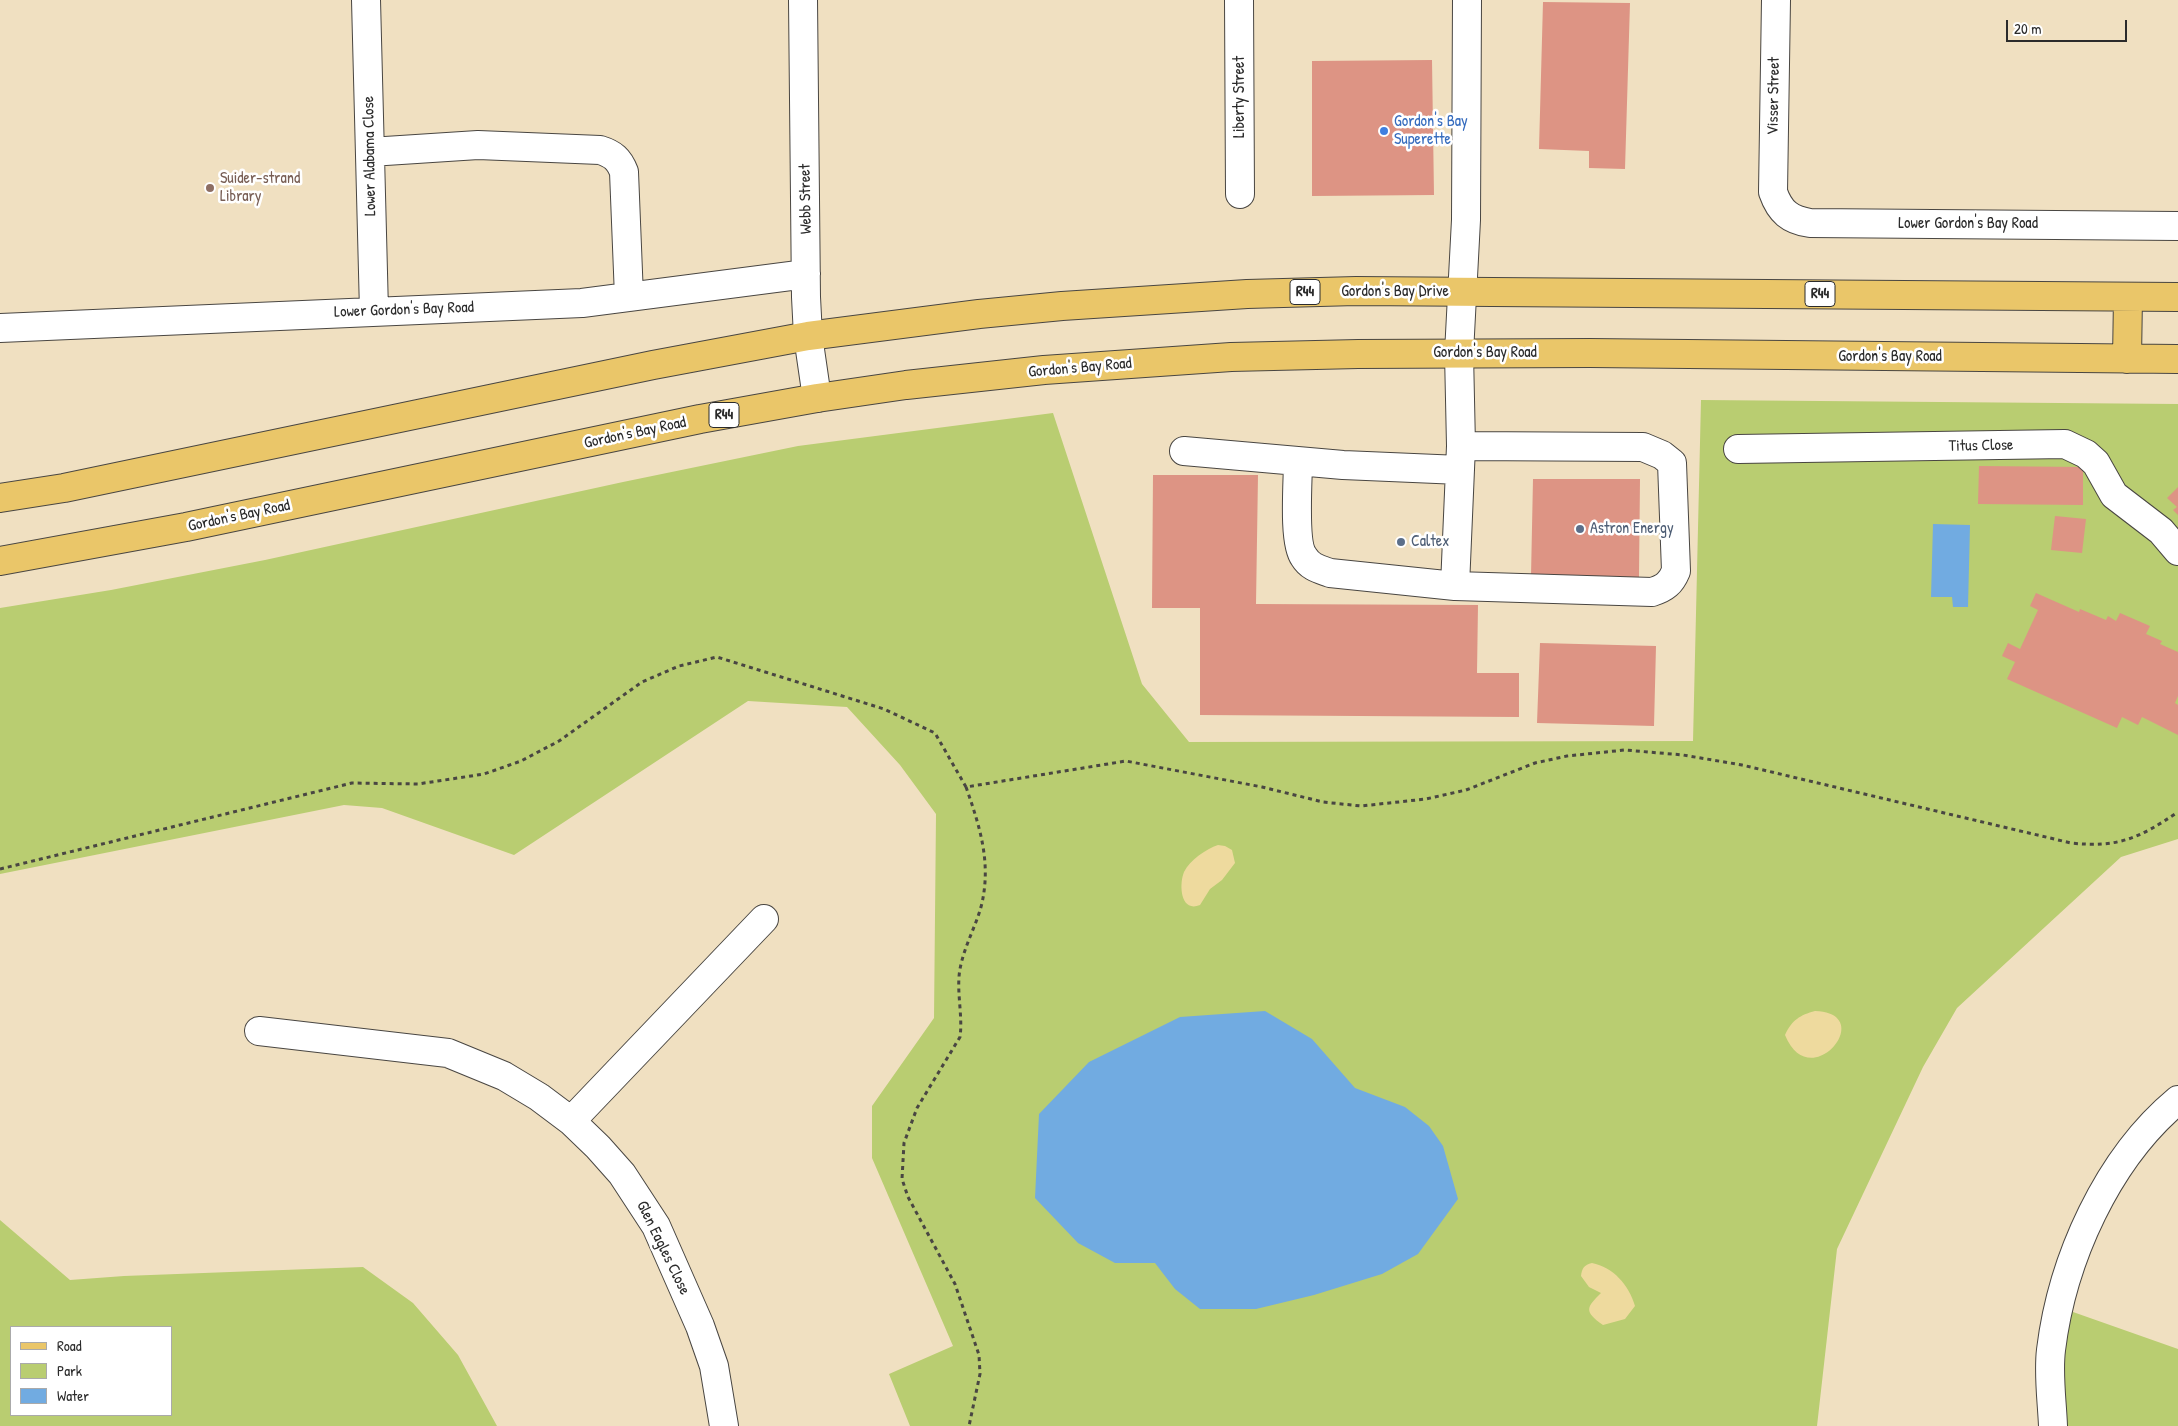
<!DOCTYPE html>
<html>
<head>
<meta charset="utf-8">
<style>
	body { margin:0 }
	#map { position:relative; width:2178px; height:1426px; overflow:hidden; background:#f0e0c1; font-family:"Patrick Hand",sans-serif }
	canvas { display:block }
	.legend { position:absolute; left:10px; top:1326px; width:162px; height:90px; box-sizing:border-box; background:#fff; border:1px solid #aaa; margin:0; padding:6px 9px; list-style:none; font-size:15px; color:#2b2b2b }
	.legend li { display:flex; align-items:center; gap:10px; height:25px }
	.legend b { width:25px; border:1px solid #aaa }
	.scale { position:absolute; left:2006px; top:20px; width:121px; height:22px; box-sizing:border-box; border:2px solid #2b2b2b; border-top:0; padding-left:6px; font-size:15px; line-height:18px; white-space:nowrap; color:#2b2b2b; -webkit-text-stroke:4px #fff; paint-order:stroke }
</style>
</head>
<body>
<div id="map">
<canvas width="2178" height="1426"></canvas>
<ul class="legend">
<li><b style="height:6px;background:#eac669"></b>Road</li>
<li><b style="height:14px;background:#b9cd71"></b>Park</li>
<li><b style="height:14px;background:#71abe1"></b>Water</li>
</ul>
<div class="scale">20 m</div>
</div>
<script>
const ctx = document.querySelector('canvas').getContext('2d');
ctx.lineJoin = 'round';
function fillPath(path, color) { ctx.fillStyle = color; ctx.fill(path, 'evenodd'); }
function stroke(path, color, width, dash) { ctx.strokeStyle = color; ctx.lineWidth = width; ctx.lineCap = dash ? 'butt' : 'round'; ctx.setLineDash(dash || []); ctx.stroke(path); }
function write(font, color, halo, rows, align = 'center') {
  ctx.font = font + ' "Patrick Hand",sans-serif'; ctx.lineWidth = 5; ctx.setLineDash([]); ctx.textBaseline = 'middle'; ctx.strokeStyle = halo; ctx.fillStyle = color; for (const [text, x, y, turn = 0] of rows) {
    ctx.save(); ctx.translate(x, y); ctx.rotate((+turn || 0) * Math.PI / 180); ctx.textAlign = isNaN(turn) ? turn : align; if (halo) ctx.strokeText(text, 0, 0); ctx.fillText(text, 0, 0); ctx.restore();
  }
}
fillPath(new Path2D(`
	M 1701,400 L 2178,404 L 2178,839 L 2121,857 L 1957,1008 L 1923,1067 L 1837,1249 L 1817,1426 L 910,1426 L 889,1374 L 953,1346 L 872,1158 L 872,1106 L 934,1018 L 936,814 L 900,765 L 847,707 L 748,701 L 514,855 L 382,808 L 344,805 L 0,874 L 0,608 L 111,590 L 265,560 L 623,482 L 798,446 L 1053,413 L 1142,684 L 1189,742 L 1693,741 Z
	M 0,1220 L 70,1280 L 124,1276 L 363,1267 L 413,1303 L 458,1355 L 497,1426 L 0,1426 ZM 11,1327 L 171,1327 L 171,1415 L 11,1415 Z
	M 2056,1306 L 2178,1349 L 2178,1426 L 2051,1426 Z`), '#b9cd71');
fillPath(new Path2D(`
	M 1218,845 L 1225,846 L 1232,850 L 1235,863 L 1222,880 L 1210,889 L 1200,905 C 1180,913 1179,884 1184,872 C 1190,860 1206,849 1218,845 Z
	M 1815,1011 C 1879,1013 1810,1097 1785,1035 C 1792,1020 1800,1015 1815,1011 Z
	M 1592,1263 C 1613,1267 1629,1285 1635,1306 L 1625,1319 L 1603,1325 C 1583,1311 1587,1307 1601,1293 L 1589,1287 L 1581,1276 C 1582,1268 1584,1265 1592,1263 Z`), '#eeda9e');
fillPath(new Path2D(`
	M 1933,524 L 1970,525 L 1968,607 L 1953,607 L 1952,597 L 1931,597 Z
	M 1265,1011 L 1312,1039 L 1355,1088 L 1405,1107 L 1429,1126 L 1443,1146 L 1458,1199 L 1418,1254 L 1382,1274 L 1314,1295 L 1256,1309 L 1200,1309 L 1175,1289 L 1155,1263 L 1115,1263 L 1078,1243 L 1035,1198 L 1039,1114 L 1089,1062 L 1180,1017 Z`), '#71abe1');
fillPath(new Path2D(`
	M 1543,2 L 1630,3 L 1625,169 L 1589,168 L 1589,151 L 1539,149 Z
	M 1432,60 L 1434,195 L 1312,196 L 1312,61 Z
	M 1979,466 L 2083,467 L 2083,505 L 1978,504 Z
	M 1153,475 L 1258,475 L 1256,604 L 1478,605 L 1477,673 L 1519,673 L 1519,717 L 1200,715 L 1200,608 L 1152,608 Z
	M 1533,479 L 1640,479 L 1639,577 L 1531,576 Z
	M 2178,487 L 2178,515 L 2173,510 L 2177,507 L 2167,498 Z
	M 2055,516 L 2086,519 L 2082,553 L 2051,550 Z
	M 2036,593 L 2079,612 L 2080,609 L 2106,620 L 2108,616 L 2116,621 L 2120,613 L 2150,626 L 2146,634 L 2162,641 L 2160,644 L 2178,652 L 2178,696 L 2175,703 L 2178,705 L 2178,735 L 2142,717 L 2138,725 L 2122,717 L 2117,728 L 2007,679 L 2015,662 L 2002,656 L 2008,643 L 2020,649 L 2038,610 L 2030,606 Z
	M 1540,643 L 1656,646 L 1654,726 L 1537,723 Z`), '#dd9484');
const minor = new Path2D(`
	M 366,0 L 374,311
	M 803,0 L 806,297 L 808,336 L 817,398
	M 1239,0 L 1240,194
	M 1776,0 L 1773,192 C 1780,212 1790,220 1810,223 L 2178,226
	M 370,152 L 478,145 L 600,150 C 613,154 619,159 624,172 L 629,297
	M 0,328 L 582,303 L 806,274
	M 1738,449 L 2065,444 L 2086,454 L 2096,463 L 2114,495 L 2161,531 L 2178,551
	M 1184,451 L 1343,465 L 1460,470
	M 1298,461 C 1298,481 1293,543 1304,557 C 1310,567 1319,569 1330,573 L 1455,586 L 1652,592 C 1665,588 1671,583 1676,571 L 1672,463 L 1662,455 L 1643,447 L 1461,446
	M 1455,586 L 1461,446 L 1459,353 L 1466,220 L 1467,0
	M 259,1031 L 448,1053 L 504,1076 L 539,1097 L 571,1121 L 598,1147 L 622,1174 L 656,1226 L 700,1326 L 714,1366 L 724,1426
	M 571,1121 L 764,919
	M 2053,1426 C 2052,1401 2048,1374 2051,1350 C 2062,1260 2107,1159 2178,1100`);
const major = new Path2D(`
	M 2127,359 L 2128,297
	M 0,498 L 64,488 L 653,365 L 808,336 L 979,314 L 1062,306 L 1247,294 L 1356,291 L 2178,297
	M 0,561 L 186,527 L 700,419 L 817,398 L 906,385 L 1044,370 L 1231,357 L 1358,354 L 1590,353 L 2178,359`);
stroke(minor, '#494642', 30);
stroke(major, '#494642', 30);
stroke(new Path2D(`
	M 966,787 C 980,827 992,864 981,907 C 975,928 964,947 960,969 C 956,991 963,1015 960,1037 L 917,1108 L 904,1143 L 902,1179 L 908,1197 L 955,1284 L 979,1355 L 980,1374 L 969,1426
	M 0,869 L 352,783 L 418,784 L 484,774 L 521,761 L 559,741 L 642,682 L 679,666 L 717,657 L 884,709 L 935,733 L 966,787 L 1126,761 L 1262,787 L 1323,802 L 1361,806 L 1426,799 L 1466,790 L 1535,763 L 1567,756 L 1625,750 L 1683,755 L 1742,765 L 2071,843 C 2119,848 2139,838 2178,812`), '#494642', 3, [4, 4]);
stroke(minor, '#fff', 28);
stroke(major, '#eac669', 28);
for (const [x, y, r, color] of [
	[1384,131,5,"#3f7fe0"],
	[210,188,5,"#8d6e63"],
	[1580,529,5,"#5c6f8a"],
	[1401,542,5,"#5c6f8a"]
]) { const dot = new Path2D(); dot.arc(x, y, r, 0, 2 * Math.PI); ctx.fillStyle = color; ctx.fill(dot); stroke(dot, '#fff', 2); }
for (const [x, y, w] of [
	[1305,292,30],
	[1820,294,30],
	[724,415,30]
]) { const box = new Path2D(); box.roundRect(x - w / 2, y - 12.5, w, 25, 4); ctx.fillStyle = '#fff'; ctx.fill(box); stroke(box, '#2b2b2b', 1); }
write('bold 15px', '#2b2b2b', null, [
	["R44",1305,292],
	["R44",1820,294],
	["R44",724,415]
]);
write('16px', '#2b2b2b', '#fff', [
	["Visser Street",1774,96,-89],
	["Liberty Street",1240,97,-90],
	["Lower Alabama Close",370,156,-91],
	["Webb Street",806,199,-91],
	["Lower Gordon's Bay Road",1968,224],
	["Gordon's Bay Drive",1395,292],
	["Lower Gordon's Bay Road",404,310,-2],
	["Gordon's Bay Road",1485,353],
	["Gordon's Bay Road",1890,357],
	["Gordon's Bay Road",1080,368,-5],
	["Gordon's Bay Road",635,433,-12],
	["Titus Close",1981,446,-1],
	["Gordon's Bay Road",239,516,-12],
	["Glen Eagles Close",663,1248,64]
]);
write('16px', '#366cbe', '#fff', [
	["Gordon's Bay",1394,122],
	["Superette",1394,140]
], 'left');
write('16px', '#785e54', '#fff', [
	["Suider-strand",220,179],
	["Library",220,197]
], 'left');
write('16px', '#4e5e75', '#fff', [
	["Astron Energy",1590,529],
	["Caltex",1411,542]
], 'left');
</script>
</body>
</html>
